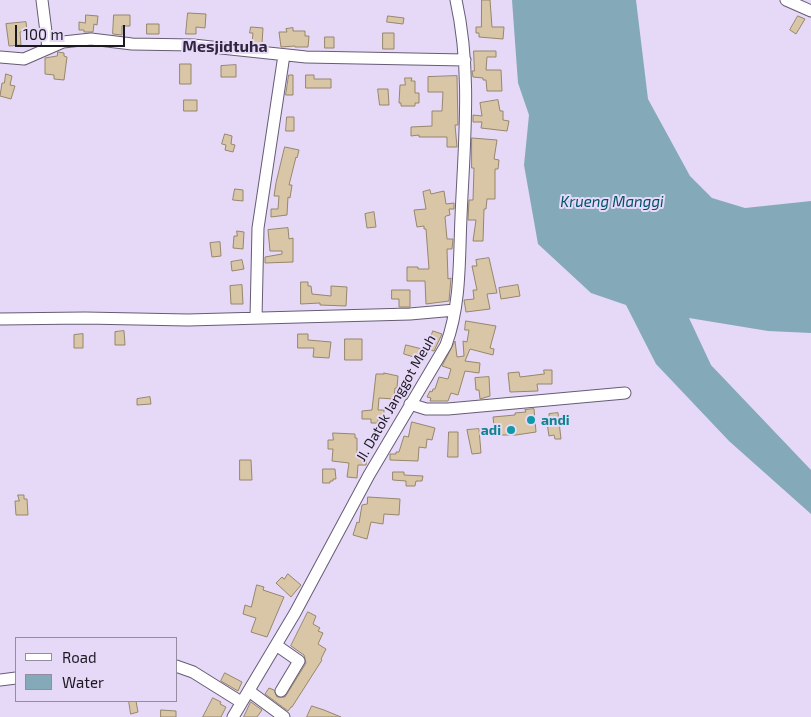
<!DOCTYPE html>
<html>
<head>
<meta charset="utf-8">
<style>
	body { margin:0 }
	#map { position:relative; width:811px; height:717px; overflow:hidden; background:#e5d9f7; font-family:"Exo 2",sans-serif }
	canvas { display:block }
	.legend { position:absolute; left:15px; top:637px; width:162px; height:65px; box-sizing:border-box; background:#e5d9f7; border:1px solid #958ca2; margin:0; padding:6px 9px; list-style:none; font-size:15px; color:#1c1822 }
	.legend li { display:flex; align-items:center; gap:10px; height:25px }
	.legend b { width:25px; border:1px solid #958ca2 }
	.scale { position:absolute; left:15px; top:25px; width:110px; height:22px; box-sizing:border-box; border:2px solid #1c1822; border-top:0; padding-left:6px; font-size:15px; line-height:18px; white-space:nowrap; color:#1c1822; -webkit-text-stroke:4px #e5d9f7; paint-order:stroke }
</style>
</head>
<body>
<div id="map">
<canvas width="811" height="717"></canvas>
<ul class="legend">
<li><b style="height:6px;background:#fff"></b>Road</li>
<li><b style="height:14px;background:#84aab9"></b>Water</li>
</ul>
<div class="scale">100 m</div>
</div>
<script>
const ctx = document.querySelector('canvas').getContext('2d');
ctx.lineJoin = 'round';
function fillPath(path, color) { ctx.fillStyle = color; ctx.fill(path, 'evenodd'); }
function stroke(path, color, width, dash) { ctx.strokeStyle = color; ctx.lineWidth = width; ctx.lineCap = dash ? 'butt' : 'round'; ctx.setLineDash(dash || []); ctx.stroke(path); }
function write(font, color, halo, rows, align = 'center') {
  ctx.font = font + ' "Exo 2",sans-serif'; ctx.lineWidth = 4; ctx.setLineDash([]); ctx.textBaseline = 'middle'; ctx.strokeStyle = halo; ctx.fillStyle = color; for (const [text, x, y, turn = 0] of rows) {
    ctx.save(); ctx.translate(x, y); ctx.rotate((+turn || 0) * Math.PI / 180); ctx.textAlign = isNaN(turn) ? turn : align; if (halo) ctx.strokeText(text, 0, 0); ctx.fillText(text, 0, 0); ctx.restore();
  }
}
fillPath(new Path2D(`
	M 512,0 L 636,0 L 648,99 L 690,176 L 712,198 L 745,208 L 811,201 L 811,333 L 768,331 L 689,318 L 711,365 L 811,470 L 811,514 L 729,441 L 656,364 L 626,305 L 591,293 L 538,244 L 524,165 L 529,115 L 518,83 Z`), '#84aab9');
const building = new Path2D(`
	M 482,0 L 490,0 L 492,27 L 504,27 L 503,39 L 479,37 L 479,33 L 476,33 L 476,27 L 481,27 Z
	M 188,13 L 206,14 L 205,28 L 196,27 L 196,34 L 186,34 Z
	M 86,15 L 98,16 L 97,25 L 94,24 L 93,32 L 84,32 L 84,30 L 79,30 L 79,22 L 85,23 Z
	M 114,15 L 130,15 L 130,26 L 122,26 L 122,35 L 113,34 Z
	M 388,16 L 404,18 L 403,24 L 387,22 Z
	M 798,16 L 805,19 L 796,34 L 790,30 Z
	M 26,22 L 27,31 L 20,32 L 21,45 L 9,46 L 6,24 Z
	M 147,24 L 159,24 L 159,34 L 147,34 Z
	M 251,27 L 263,28 L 262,44 L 252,43 L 253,33 L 250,33 Z
	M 293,28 L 293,31 L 305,31 L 305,36 L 309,36 L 308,47 L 295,47 L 295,46 L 281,47 L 279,32 L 287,32 L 286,29 Z
	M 383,33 L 394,33 L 394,49 L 383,49 Z
	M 325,37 L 334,37 L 334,48 L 325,48 Z
	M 474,51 L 496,51 L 496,57 L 487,57 L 486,70 L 501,70 L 502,91 L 487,91 L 486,80 L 483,80 L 483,78 L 473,77 L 472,71 L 474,71 Z
	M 58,52 L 64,53 L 64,56 L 67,57 L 64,80 L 54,79 L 54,75 L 45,74 L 45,58 L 57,56 Z
	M 180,64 L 191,64 L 191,84 L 180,84 Z
	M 236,65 L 236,77 L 221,77 L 221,66 Z
	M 6,74 L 12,76 L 10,85 L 15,86 L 11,99 L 0,96 L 2,83 L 4,83 Z
	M 289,75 L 293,75 L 293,95 L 286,95 Z
	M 306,75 L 314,75 L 314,79 L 331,79 L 331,88 L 306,88 Z
	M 457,76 L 458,125 L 455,125 L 457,147 L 447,147 L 447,137 L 419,137 L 419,135 L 411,136 L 411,127 L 432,126 L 432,111 L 442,111 L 443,92 L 428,92 L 428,77 Z
	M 405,78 L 412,78 L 411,81 L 415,81 L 415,93 L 419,93 L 419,103 L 415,103 L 415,106 L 401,106 L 401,103 L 399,103 L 400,85 L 405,85 Z
	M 378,89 L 388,89 L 389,105 L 380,105 Z
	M 184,100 L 197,100 L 197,111 L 184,111 Z
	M 498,100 L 500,111 L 503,111 L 503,120 L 509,121 L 507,131 L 481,128 L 482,122 L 473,122 L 473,115 L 482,116 L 480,103 Z
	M 287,117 L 294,117 L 294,131 L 286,131 Z
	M 225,134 L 232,136 L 231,144 L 235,145 L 233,152 L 225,150 L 226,145 L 222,144 Z
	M 472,138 L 497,140 L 494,159 L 499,160 L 498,169 L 495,169 L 495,199 L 487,199 L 486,209 L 484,209 L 483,241 L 473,241 L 476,220 L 468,220 L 469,200 L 473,200 L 474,168 L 472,168 Z
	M 285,147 L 299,150 L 297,158 L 296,157 L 289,185 L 292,185 L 290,198 L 288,197 L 287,215 L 271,217 L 271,209 L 278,209 L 279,196 L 274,196 L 276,183 Z
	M 235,189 L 243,190 L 243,201 L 233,200 Z
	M 430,190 L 431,194 L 444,191 L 446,204 L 454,203 L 454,209 L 449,209 L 450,215 L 446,216 L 445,217 L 447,239 L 453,239 L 452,249 L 447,249 L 448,279 L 451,278 L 449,301 L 426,304 L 425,281 L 407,281 L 407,267 L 418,267 L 418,269 L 429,269 L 426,229 L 424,229 L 424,226 L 417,227 L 414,210 L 426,209 L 423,192 Z
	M 374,212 L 376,227 L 367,228 L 365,214 Z
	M 288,228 L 289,239 L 293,238 L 293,262 L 265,263 L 265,257 L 282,254 L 282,251 L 270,251 L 268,230 Z
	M 237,231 L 244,232 L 243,249 L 233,248 L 234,236 L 237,236 Z
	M 220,242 L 221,256 L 212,257 L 210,243 Z
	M 489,258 L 497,293 L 487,294 L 490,309 L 466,312 L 464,300 L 474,299 L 473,290 L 477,290 L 472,266 L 477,266 L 476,260 Z
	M 242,260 L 244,269 L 232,271 L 231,262 Z
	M 301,282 L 308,282 L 308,286 L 311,286 L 312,294 L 331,296 L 331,286 L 347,287 L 346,306 L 320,305 L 320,303 L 301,304 Z
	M 242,285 L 243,304 L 231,304 L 230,286 Z
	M 518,285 L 520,296 L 501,299 L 499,288 Z
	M 392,290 L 410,290 L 410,307 L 399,307 L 399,299 L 392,299 Z
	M 466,321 L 496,326 L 490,348 L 494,349 L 493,355 L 470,349 L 465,361 L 480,363 L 479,373 L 465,371 L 458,395 L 451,393 L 448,401 L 430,401 L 431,398 L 427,397 L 430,391 L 432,392 L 433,389 L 435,389 L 439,377 L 448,379 L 451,369 L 442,366 L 455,341 L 457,357 L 464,356 L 463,341 L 467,342 L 469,330 L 465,330 Z
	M 124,331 L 125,345 L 115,345 L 115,332 Z
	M 433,331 L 442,334 L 434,351 L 425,349 L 427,341 L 429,342 Z
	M 83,334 L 83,348 L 74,348 L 74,335 Z
	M 298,334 L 308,334 L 308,340 L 331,342 L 329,358 L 313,357 L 314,348 L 298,348 Z
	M 345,339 L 362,339 L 362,360 L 345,360 Z
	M 406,345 L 422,349 L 420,359 L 404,354 Z
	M 544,370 L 552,370 L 552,384 L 537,384 L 538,391 L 510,392 L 508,373 L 519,372 L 520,377 L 544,374 Z
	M 384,373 L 398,376 L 397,388 L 395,388 L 394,399 L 379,398 L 378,410 L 384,410 L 384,419 L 378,419 L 378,423 L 371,423 L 371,419 L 362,419 L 362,411 L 372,410 L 376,374 L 384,374 Z
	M 489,377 L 490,396 L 480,399 L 479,390 L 476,390 L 475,378 Z
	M 150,397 L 151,404 L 137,405 L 137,399 Z
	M 534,409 L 536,432 L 516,435 L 495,435 L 493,417 L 515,415 L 515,413 L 526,412 L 525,410 Z
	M 558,413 L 561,439 L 555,439 L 554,435 L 549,436 L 547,423 L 550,423 L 549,414 Z
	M 412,422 L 435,428 L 432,440 L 427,439 L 426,448 L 419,447 L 418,461 L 390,460 L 390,454 L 396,454 L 396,452 L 399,452 L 404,436 L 408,437 Z
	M 479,429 L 481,453 L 472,454 L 467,430 Z
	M 449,432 L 458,432 L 458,457 L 448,457 Z
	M 333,433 L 355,434 L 355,438 L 357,438 L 357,457 L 367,457 L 366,465 L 358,465 L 357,478 L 347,477 L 349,463 L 332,461 L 333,449 L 328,449 L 328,440 L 333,440 Z
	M 240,460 L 251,460 L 252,480 L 240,480 Z
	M 323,469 L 335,469 L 336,479 L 333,479 L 333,481 L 330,481 L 330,483 L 323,483 Z
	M 393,472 L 404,472 L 404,475 L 423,476 L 422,481 L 416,481 L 415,486 L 406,486 L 406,481 L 393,480 Z
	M 18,495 L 24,495 L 24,499 L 27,499 L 28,515 L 16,515 L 15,501 L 19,501 Z
	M 368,497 L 400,499 L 399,515 L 384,514 L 383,524 L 371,522 L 367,539 L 353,535 L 357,522 L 359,523 L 362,505 L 367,504 Z
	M 288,574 L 301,585 L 291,597 L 276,583 L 282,577 L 284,579 Z
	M 257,585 L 264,587 L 263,590 L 284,597 L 267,637 L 251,632 L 256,618 L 243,614 L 245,605 L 251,607 Z
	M 308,612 L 316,616 L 313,624 L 320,628 L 318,631 L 323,633 L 318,644 L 326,649 L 321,659 L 322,660 L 292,707 L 291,707 L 288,711 L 265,694 L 269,688 L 274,690 L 277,697 L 285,697 L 306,663 L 304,655 L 291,646 Z
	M 225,673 L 242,682 L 238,691 L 221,681 Z
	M 213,698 L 221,702 L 220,704 L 226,707 L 221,717 L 203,717 Z
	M 129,701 L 136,701 L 138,712 L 131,714 Z
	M 251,702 L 262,710 L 257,717 L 244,717 Z
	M 312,706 L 324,710 L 341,717 L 307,717 Z
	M 161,710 L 176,711 L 176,717 L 161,717 Z`);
fillPath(building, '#d9c6a7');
stroke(building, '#96866b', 1);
const minor = new Path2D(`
	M 42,0 L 48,48
	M 786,0 L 811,11
	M 0,57 L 24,59 L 63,42 L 91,39 L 132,44 L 193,45 L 306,57 L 465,60
	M 256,318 L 258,228 L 284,55
	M 0,319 L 85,318 L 188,320 L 410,314 L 455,310
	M 410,404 L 426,409 L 448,409 L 625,393
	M 276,645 L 299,661 L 281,691
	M 176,666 L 193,672 L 241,702
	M 0,680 L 16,678
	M 249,691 L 284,717
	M 233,717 L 295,613 L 369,475 L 446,345 C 461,304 459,260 461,217 C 464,144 472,71 456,0`);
stroke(minor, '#665c76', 13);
stroke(minor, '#fff', 11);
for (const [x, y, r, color] of [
	[531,420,5,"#0f9aa8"],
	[511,430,5,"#0f9aa8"]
]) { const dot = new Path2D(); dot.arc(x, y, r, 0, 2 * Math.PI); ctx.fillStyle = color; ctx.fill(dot); stroke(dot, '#e5d9f7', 2); }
write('14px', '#1c1822', '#e5d9f7', [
	["JI. Datok Janggot Meuh",396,398,-60]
]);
write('bold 14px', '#0d838f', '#e5d9f7', [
	["andi",541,420],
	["adi",501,430,"right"]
], 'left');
write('italic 15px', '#005269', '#e5d9f7', [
	["Krueng Manggi",612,202]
]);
write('bold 16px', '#2f253c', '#e5d9f7', [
	["Mesjidtuha",225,47]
]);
</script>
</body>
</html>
